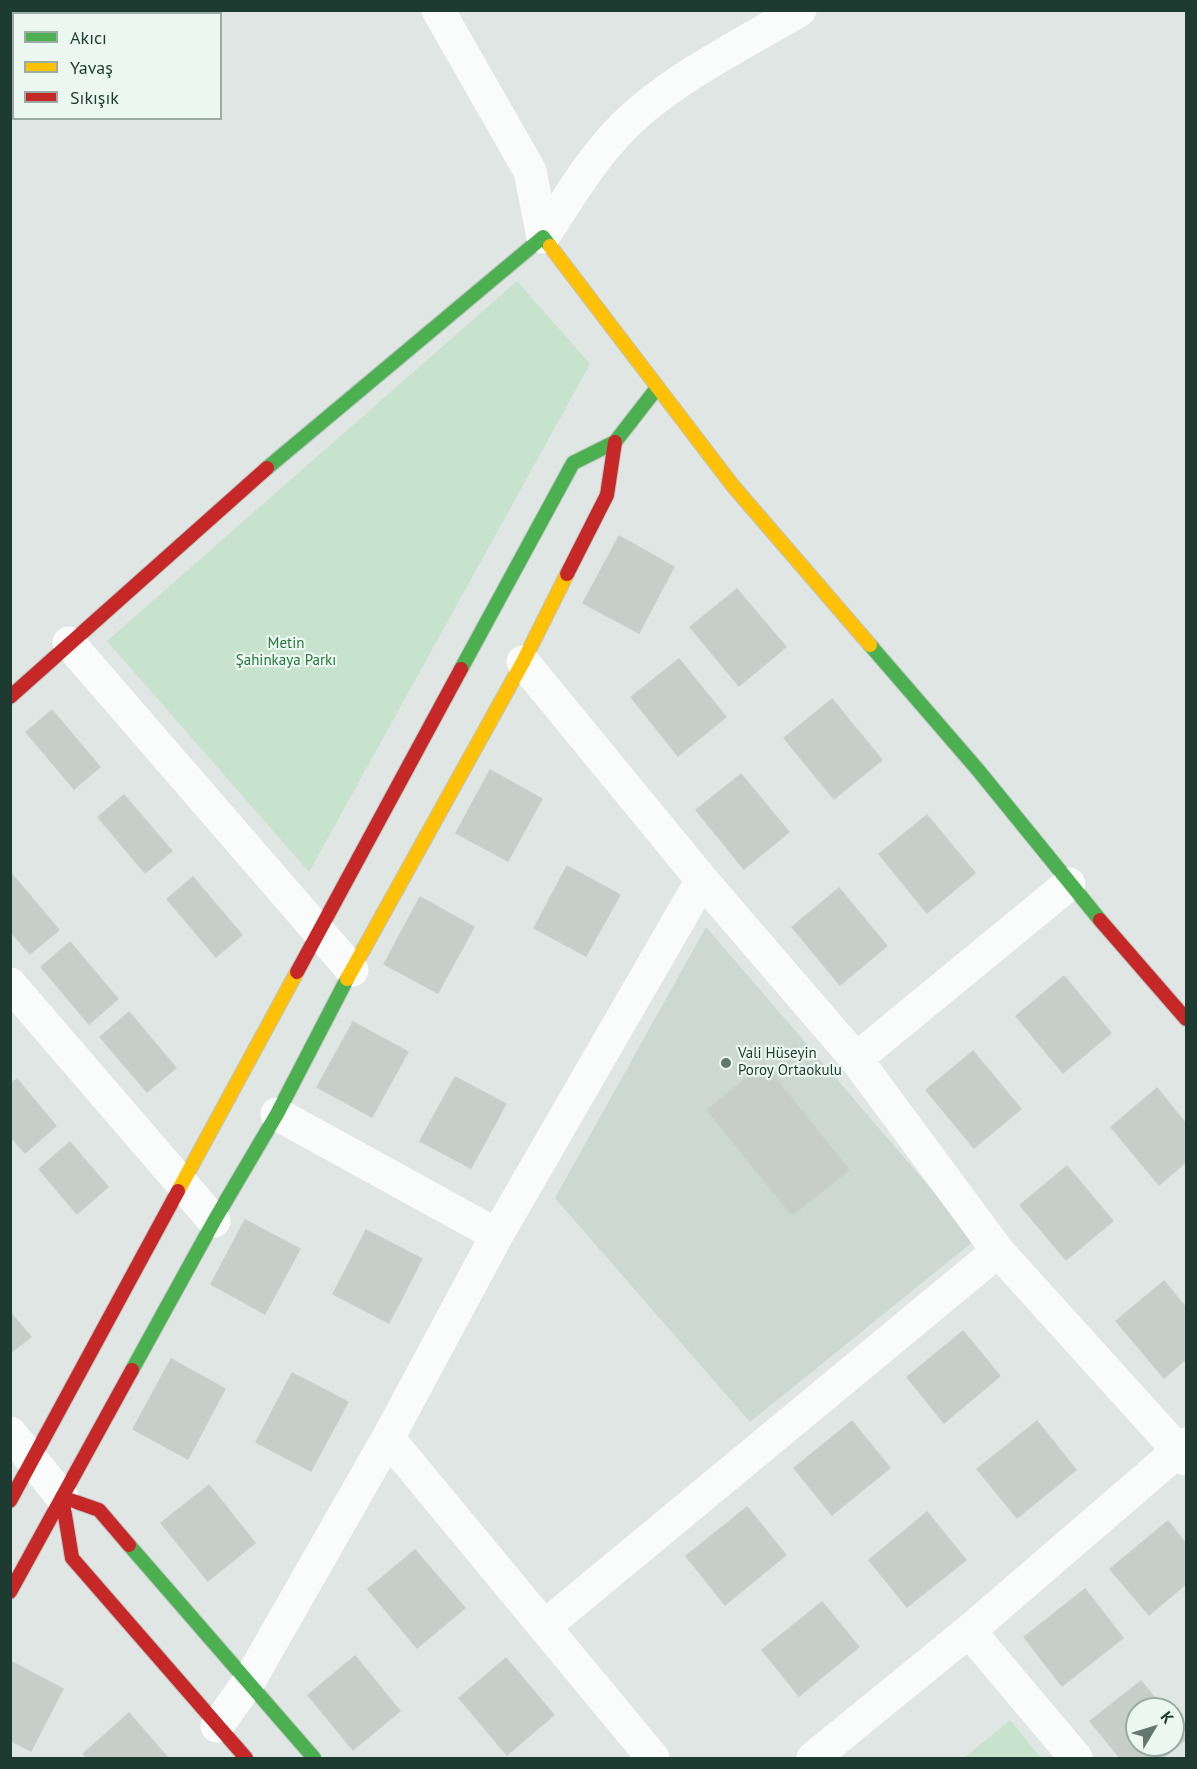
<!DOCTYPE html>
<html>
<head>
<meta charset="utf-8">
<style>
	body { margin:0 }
	#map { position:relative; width:1197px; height:1769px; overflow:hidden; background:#e0e6e3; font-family:"PT Sans",sans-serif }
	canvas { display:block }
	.frame { position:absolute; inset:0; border:12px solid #1d3b31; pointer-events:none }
	.legend { position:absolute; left:12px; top:12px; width:210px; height:108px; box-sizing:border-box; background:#ecf7f1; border:2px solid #99aca4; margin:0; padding:8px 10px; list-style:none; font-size:18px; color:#1d3b31 }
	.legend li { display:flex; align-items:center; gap:12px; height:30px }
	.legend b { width:30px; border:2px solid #99aca4 }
	.north { position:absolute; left:1125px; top:1697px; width:60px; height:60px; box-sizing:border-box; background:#ecf7f1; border:2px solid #99aca4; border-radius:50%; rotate:52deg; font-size:16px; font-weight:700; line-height:24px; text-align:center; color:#1d3b31 }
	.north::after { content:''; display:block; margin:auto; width:21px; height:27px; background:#61776f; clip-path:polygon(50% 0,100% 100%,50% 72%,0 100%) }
</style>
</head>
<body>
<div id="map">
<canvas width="1197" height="1769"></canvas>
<div class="frame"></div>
<ul class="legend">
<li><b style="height:8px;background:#4caf50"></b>Akıcı</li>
<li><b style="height:8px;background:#ffc107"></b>Yavaş</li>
<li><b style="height:8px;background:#c62828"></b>Sıkışık</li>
</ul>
<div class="north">K</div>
</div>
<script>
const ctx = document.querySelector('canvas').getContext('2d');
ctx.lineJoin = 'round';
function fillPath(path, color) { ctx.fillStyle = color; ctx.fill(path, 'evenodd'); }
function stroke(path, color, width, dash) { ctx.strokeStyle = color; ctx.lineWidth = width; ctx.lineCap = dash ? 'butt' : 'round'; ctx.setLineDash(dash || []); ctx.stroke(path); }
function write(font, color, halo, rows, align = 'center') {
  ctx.font = font + ' "PT Sans",sans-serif'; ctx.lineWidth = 4.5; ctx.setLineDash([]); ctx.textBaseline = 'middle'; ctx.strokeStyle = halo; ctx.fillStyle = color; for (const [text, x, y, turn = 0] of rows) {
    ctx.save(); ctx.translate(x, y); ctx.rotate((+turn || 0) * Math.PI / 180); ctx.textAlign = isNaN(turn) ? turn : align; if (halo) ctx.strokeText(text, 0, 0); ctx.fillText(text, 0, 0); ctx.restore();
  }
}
fillPath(new Path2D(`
	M 706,927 L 975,1240 L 750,1422 L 555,1198 Z`), '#cdd8d3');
fillPath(new Path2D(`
	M 517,281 L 590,364 L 309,872 L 107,641 Z
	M 1010,1720 L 1041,1758 L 964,1758 Z`), '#c7e2cd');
const building = new Path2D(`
	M 619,536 L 674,567 L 639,633 L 583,603 Z
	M 737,589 L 786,647 L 739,686 L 690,627 Z
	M 679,659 L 726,717 L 678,756 L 631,697 Z
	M 832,699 L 882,760 L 834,799 L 784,738 Z
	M 52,710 L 100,767 L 74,789 L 26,732 Z
	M 490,770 L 542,799 L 508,861 L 456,833 Z
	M 741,774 L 789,832 L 744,869 L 696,810 Z
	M 124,795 L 172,851 L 145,873 L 98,817 Z
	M 927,815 L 975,873 L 927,913 L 879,854 Z
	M 567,866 L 620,895 L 586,956 L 534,928 Z
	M 10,872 L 59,930 L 30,954 L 10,931 Z
	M 193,877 L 242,935 L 216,957 L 167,899 Z
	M 839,888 L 887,946 L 840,985 L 792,927 Z
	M 420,897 L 474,927 L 438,993 L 384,964 Z
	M 70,942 L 118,999 L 89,1024 L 41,967 Z
	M 1064,976 L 1111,1033 L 1063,1073 L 1016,1016 Z
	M 129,1012 L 176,1068 L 147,1092 L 100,1037 Z
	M 353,1022 L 408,1052 L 372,1117 L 317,1087 Z
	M 973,1051 L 1021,1109 L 974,1148 L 926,1090 Z
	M 764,1064 L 849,1170 L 792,1215 L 707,1110 Z
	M 455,1077 L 506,1104 L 471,1168 L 420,1141 Z
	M 17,1079 L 56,1126 L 25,1153 L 10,1136 L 10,1084 Z
	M 1157,1088 L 1186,1124 L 1186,1162 L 1159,1185 L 1111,1127 Z
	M 70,1142 L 108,1187 L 77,1214 L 39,1169 Z
	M 1067,1166 L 1113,1221 L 1066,1260 L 1020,1205 Z
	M 245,1220 L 300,1249 L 265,1314 L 211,1284 Z
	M 366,1230 L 422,1259 L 389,1323 L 333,1294 Z
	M 1164,1281 L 1186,1308 L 1186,1359 L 1164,1378 L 1116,1321 Z
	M 10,1312 L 31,1337 L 10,1353 Z
	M 963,1331 L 1000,1376 L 944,1423 L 907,1377 Z
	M 171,1359 L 225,1389 L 188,1459 L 133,1429 Z
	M 292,1373 L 348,1402 L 311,1471 L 256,1442 Z
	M 852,1421 L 890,1468 L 832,1515 L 794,1468 Z
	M 1037,1421 L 1076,1470 L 1017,1518 L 977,1469 Z
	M 209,1485 L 255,1543 L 208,1581 L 161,1523 Z
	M 747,1507 L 786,1555 L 725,1605 L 686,1556 Z
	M 927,1512 L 966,1560 L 907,1607 L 869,1560 Z
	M 1168,1521 L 1186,1544 L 1186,1584 L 1149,1615 L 1110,1569 Z
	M 415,1550 L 465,1608 L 417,1648 L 368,1589 Z
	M 1085,1589 L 1123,1638 L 1062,1686 L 1024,1637 Z
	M 822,1602 L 859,1647 L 799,1696 L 762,1650 Z
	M 355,1656 L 400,1711 L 353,1750 L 308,1695 Z
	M 506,1658 L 554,1715 L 507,1755 L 459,1698 Z
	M 10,1661 L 63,1689 L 31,1751 L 10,1740 Z
	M 1141,1681 L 1164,1709 L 1137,1709 L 1137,1745 L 1173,1745 L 1173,1720 L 1186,1737 L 1186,1739 L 1163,1758 L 1120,1758 L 1090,1721 Z
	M 129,1713 L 168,1758 L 87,1758 L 83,1754 Z`);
fillPath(building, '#c7ceca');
stroke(building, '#c8cfcc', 1.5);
const fast = new Path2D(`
	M 267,468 L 543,237 L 550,246
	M 870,645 L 978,770 L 1100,920
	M 461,669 L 573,463 L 615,442 L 657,388
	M 132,1370 L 214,1221 L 277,1114 L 347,979
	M 129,1545 L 314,1758`);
const slow = new Path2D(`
	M 550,246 L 733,486 L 870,645
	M 347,979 L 523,662 L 567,574
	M 178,1191 L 297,972`);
const jam = new Path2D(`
	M 567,574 L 607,495 L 615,442
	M 10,697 L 267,468
	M 1100,920 L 1186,1019
	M 297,972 L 461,669
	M 10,1501 L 178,1191
	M 129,1545 L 99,1510 L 62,1497 L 72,1558 L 246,1758
	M 10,1592 L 132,1370`);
stroke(fast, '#bbc6c1', 16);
stroke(slow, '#bbc6c1', 16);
stroke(jam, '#bbc6c1', 16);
stroke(new Path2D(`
	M 438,10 L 530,171 L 543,237
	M 543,237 C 568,199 591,159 624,126 C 671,79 743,44 800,10
	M 69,643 L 352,970
	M 523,662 L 702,880 L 856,1059 L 998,1251 L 1186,1459
	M 10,984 L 214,1221
	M 856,1059 L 1069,884
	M 277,1114 L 497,1235
	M 10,1433 L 62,1497
	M 388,1438 L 653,1758
	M 545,1626 L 998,1251
	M 969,1631 L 1076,1758
	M 217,1726 L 248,1683 L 388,1438 L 497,1235 L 702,880
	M 813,1758 L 969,1631 L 1186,1444`), '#fafbfb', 33);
stroke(fast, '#4caf50', 14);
stroke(slow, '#ffc107', 14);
stroke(jam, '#c62828', 14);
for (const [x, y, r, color] of [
	[726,1063,6,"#61776f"]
]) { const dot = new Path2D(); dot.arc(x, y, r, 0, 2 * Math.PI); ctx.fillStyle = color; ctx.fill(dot); stroke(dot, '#ecf7f1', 2); }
write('15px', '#23763d', '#ecf7f1', [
	["Metin",286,644],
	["Şahinkaya Parkı",286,661]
]);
write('15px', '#1d3b31', '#ecf7f1', [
	["Vali Hüseyin",738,1054],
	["Poroy Ortaokulu",738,1071]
], 'left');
</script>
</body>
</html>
